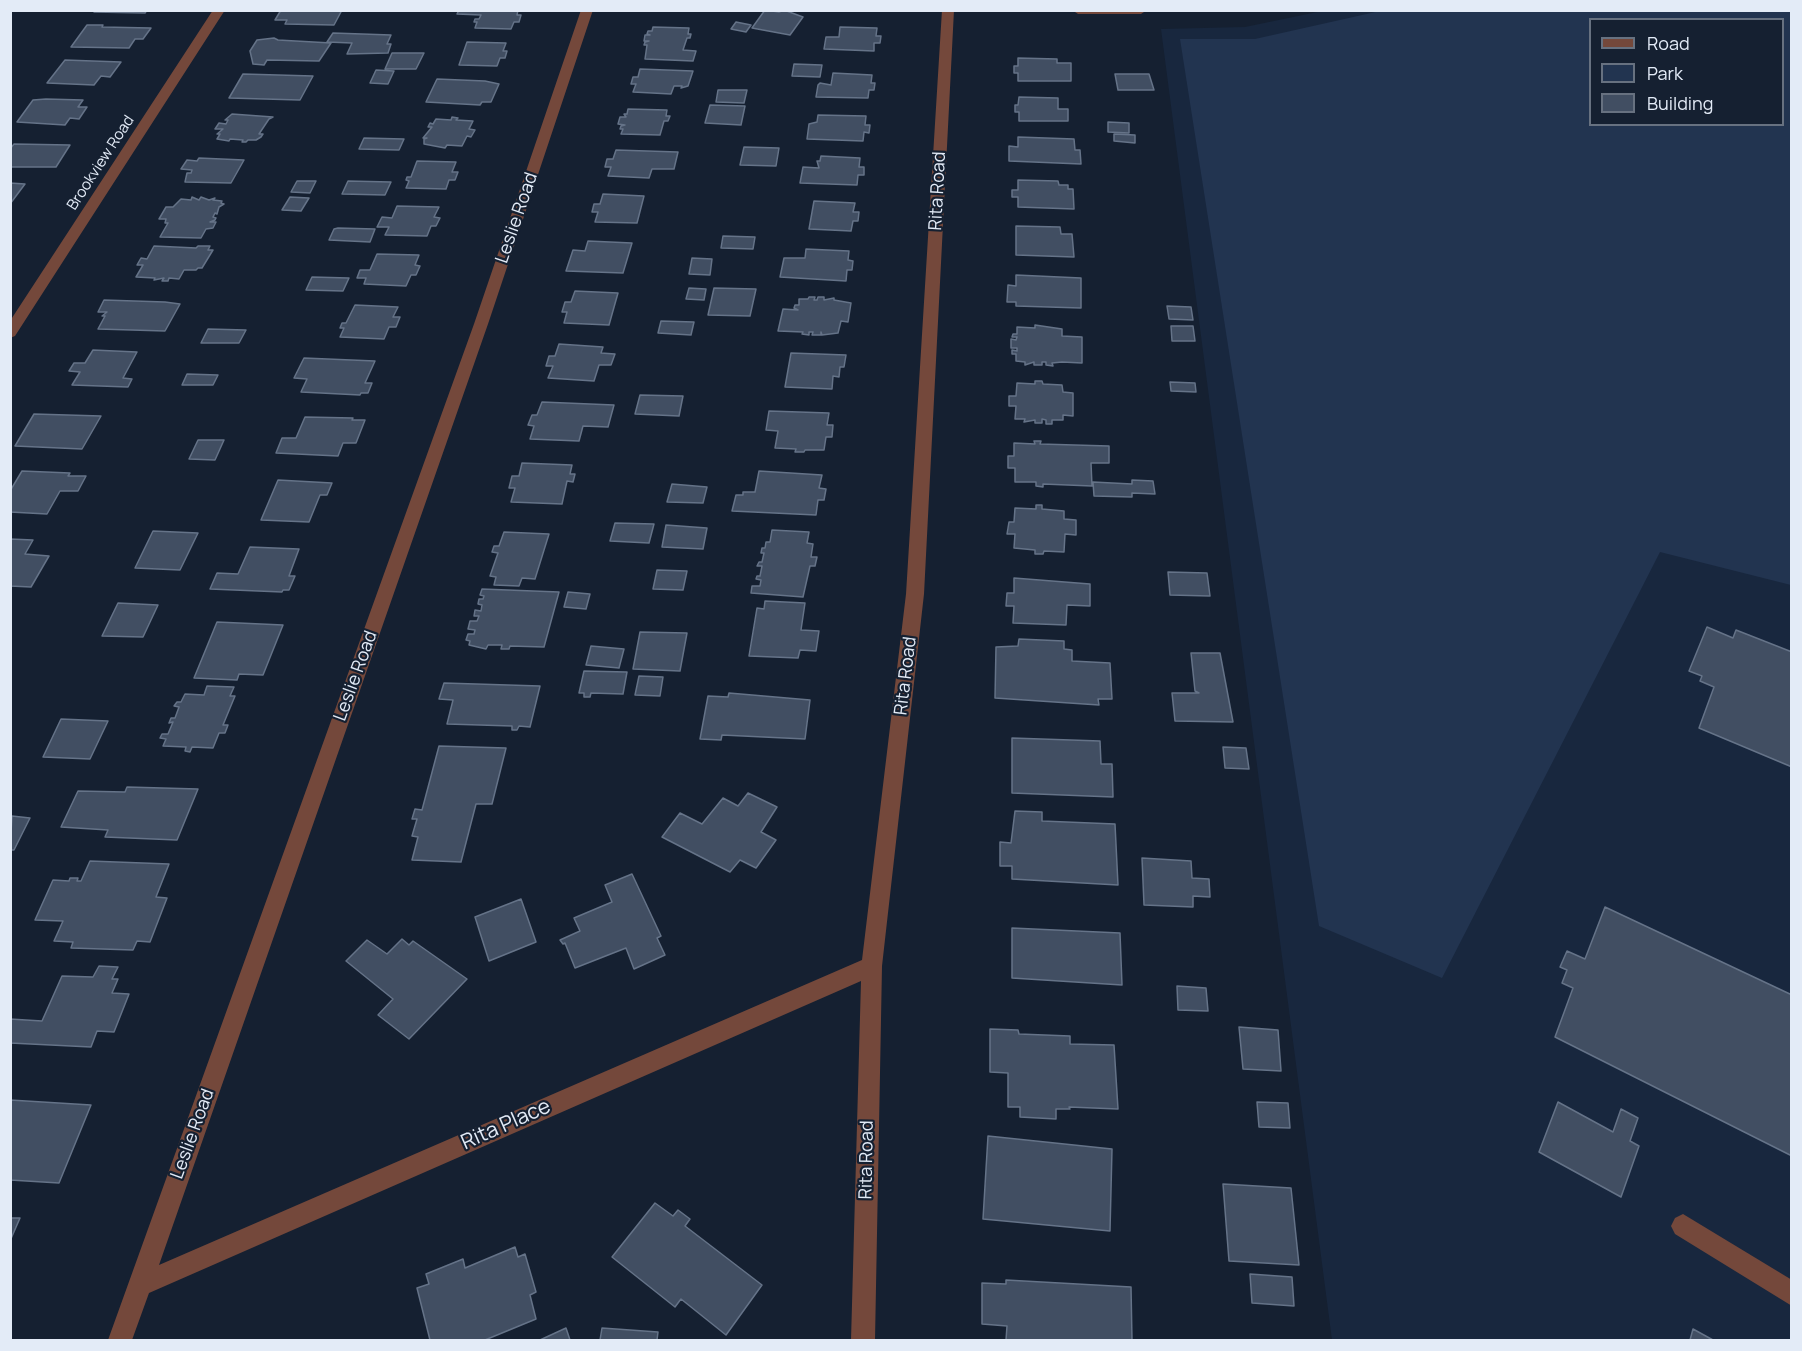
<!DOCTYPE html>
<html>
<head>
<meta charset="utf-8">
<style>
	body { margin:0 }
	#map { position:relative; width:1802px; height:1351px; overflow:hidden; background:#152031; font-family:Manrope,sans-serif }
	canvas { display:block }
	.frame { position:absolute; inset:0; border:12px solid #e3ebf7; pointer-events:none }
	.legend { position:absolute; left:1589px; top:18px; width:195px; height:108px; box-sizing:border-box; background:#152031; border:2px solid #677180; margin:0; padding:8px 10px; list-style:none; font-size:18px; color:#e3ebf7 }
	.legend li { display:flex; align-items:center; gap:12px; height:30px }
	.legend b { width:30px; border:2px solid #677180 }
</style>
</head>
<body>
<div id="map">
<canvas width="1802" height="1351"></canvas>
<div class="frame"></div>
<ul class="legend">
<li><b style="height:8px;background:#74483b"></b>Road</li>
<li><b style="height:16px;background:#223450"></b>Park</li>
<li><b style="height:16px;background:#414e62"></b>Building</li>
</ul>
</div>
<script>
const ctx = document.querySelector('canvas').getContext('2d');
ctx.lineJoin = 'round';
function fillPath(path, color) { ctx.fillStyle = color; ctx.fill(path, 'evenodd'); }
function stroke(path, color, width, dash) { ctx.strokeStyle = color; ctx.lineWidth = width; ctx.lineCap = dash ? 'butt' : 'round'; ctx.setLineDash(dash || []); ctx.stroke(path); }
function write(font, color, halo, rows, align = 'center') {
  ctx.font = font + ' Manrope,sans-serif'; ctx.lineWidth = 4.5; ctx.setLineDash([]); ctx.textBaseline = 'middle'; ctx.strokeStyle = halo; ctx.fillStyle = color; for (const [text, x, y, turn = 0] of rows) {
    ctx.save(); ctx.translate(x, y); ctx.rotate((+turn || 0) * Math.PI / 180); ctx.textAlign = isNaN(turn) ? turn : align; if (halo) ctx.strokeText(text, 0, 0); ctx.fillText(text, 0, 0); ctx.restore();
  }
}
fillPath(new Path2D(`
	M 1327,10 L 1791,11 L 1791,1340 L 1332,1340 L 1161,29 L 1245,27 ZM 1590,20 L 1782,20 L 1782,124 L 1590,124 Z`), '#18273e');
fillPath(new Path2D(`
	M 1380,11 L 1791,11 L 1791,585 L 1660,552 L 1442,978 L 1319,926 L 1180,39 L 1255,39 ZM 1590,20 L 1782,20 L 1782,124 L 1590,124 Z`), '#223450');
const building = new Path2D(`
	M 95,10 L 147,10 L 145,13 L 94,12 Z
	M 281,10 L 342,10 L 334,25 L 285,24 L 287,20 L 275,20 Z
	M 459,10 L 518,10 L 517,15 L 521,15 L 519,22 L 514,22 L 511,29 L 475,28 L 477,22 L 474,22 L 475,19 L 479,19 L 481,15 L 457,14 Z
	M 765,10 L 779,12 L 784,10 L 803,17 L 790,35 L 752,28 Z
	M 736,22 L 751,25 L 746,32 L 731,29 Z
	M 87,25 L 103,25 L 102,27 L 151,28 L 143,39 L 135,39 L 129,48 L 71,47 Z
	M 653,27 L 689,28 L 688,34 L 691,34 L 690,38 L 687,38 L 683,50 L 696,51 L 693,61 L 645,59 L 647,45 L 644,45 L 645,42 L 649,41 L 644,41 L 645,35 L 650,35 L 647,34 L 648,31 L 652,31 Z
	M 840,27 L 877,28 L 876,36 L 881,36 L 880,43 L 874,43 L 874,51 L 824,49 L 826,37 L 839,37 Z
	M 333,33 L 391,35 L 387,44 L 391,44 L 388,53 L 347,54 L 352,43 L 327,42 Z
	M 274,38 L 278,40 L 331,43 L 319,61 L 267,60 L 264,65 L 253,64 L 250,51 L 257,40 Z
	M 467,42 L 506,43 L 503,51 L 507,51 L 505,58 L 500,58 L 497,66 L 459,65 Z
	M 392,53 L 424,53 L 416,69 L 385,69 Z
	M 1018,58 L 1057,59 L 1057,63 L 1071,63 L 1071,81 L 1018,81 L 1018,73 L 1014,73 L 1014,66 L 1018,66 Z
	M 65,60 L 121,62 L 110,77 L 101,76 L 94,85 L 47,83 Z
	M 794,64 L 822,65 L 820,77 L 792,76 Z
	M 640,69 L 693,71 L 688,86 L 681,88 L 682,86 L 674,86 L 671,94 L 633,92 L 636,84 L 631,84 L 633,77 L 638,77 Z
	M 376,70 L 394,71 L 388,84 L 370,83 Z
	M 833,73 L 872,75 L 871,83 L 875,83 L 874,90 L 869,90 L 868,98 L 816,97 L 818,85 L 820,83 L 831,85 Z
	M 243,74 L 313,76 L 300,100 L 229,98 Z
	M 1115,74 L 1149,74 L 1154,90 L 1118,90 Z
	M 437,79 L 485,81 L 499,84 L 491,102 L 482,102 L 480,105 L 426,102 Z
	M 718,90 L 747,90 L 744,103 L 716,102 Z
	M 1019,97 L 1058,98 L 1058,109 L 1068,109 L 1068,121 L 1019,121 L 1019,112 L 1015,112 L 1015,105 L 1018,105 Z
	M 46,99 L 83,100 L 78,107 L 87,107 L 79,119 L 70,118 L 65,125 L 17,122 L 33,100 Z
	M 710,105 L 745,106 L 741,125 L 705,123 Z
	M 628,109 L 667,110 L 666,116 L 670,116 L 668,121 L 664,121 L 660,135 L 621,134 L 623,129 L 620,129 L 621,126 L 625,125 L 618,124 L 620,117 L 626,117 L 624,114 L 627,114 Z
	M 232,114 L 273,117 L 269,119 L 259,134 L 263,134 L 261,137 L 256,140 L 248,140 L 246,142 L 242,142 L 243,140 L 230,139 L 229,141 L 217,139 L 220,134 L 217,134 L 223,129 L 215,129 L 219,123 L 226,124 L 228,120 L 225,120 Z
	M 818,115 L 866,116 L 865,125 L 870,125 L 869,133 L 864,132 L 863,141 L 807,139 L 809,124 L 817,122 Z
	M 452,117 L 458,118 L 456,120 L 473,121 L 469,129 L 475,130 L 471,137 L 467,136 L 462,146 L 447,145 L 445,148 L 424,144 L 424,139 L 427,138 L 423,138 L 432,127 L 428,127 L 430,123 L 433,124 L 436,119 L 451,120 Z
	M 1108,122 L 1129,123 L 1129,133 L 1108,132 Z
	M 1114,134 L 1135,135 L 1135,143 L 1114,141 Z
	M 1018,137 L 1074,139 L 1075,150 L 1080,150 L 1081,164 L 1009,161 L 1009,146 L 1018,147 Z
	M 364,138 L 404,139 L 399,150 L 359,149 Z
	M 14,144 L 70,145 L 56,167 L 10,167 L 10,149 Z
	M 744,147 L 779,148 L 776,166 L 740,165 Z
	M 616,150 L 678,152 L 674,169 L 652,169 L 649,178 L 608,176 L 611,167 L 605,167 L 607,159 L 613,159 Z
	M 821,156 L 860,158 L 859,167 L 864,167 L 864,175 L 858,175 L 857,185 L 800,183 L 803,167 L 819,168 L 817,161 L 820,161 Z
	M 199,158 L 244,160 L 231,183 L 185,182 L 187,173 L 191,173 L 192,170 L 181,169 L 187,160 L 197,161 Z
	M 417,161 L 456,162 L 452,172 L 458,172 L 455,180 L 449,180 L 446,189 L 406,188 L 409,181 L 406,180 L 407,177 L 411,177 Z
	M 1018,180 L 1058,181 L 1059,185 L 1068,185 L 1068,189 L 1073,189 L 1074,209 L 1018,207 L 1018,197 L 1012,197 L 1012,190 L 1018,190 Z
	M 297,181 L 316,181 L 310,193 L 291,192 Z
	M 348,181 L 391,182 L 385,195 L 342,194 Z
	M 10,183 L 25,184 L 10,204 Z
	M 603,194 L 644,196 L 637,223 L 595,222 L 598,212 L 592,212 L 594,204 L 600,204 Z
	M 192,197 L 199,200 L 201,197 L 209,200 L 215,198 L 213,200 L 222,201 L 221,203 L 224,204 L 219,207 L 217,214 L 215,213 L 213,217 L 216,218 L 215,220 L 210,222 L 216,222 L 213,228 L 206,229 L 201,238 L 160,237 L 168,223 L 165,223 L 166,219 L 159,219 L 166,207 L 173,207 L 181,199 L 191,200 Z
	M 290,197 L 309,198 L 301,211 L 282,210 Z
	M 814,201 L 855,203 L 853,212 L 859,212 L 858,221 L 853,221 L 851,231 L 809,229 Z
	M 397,206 L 439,207 L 434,217 L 440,218 L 436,226 L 431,226 L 427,236 L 385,235 L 389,227 L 377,227 L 382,217 L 392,218 Z
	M 1016,226 L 1060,227 L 1061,234 L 1072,234 L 1074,257 L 1016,255 Z
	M 338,228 L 375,229 L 370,242 L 329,240 L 334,229 Z
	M 723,236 L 755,237 L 753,249 L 721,248 Z
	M 588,241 L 632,243 L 623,273 L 566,271 L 573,250 L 585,251 Z
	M 154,246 L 196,248 L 198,246 L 210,246 L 208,250 L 213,250 L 202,268 L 198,268 L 196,270 L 184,270 L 179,279 L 169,278 L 168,281 L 162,281 L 164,278 L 154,280 L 155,278 L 136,277 L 143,265 L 137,265 L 141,258 L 147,259 Z
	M 806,249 L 849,251 L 848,260 L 853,261 L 852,270 L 847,270 L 846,281 L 780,277 L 784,258 L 805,258 Z
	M 377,254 L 419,255 L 415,265 L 420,266 L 416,275 L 411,275 L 406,286 L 364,284 L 366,278 L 357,278 L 360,270 L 370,270 Z
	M 692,258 L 712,259 L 710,275 L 689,274 Z
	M 1016,275 L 1081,278 L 1081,308 L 1016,306 L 1016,302 L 1007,302 L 1008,285 L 1016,286 Z
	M 312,277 L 349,278 L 343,291 L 306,290 Z
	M 689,288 L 706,289 L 704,300 L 686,299 Z
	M 714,288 L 756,289 L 750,316 L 708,315 Z
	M 575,291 L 618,293 L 609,325 L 564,323 L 567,312 L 562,312 L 565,302 L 571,302 Z
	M 809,297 L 815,297 L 814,300 L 817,300 L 818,297 L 824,297 L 824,300 L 834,298 L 834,300 L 851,303 L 848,322 L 841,321 L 838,333 L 822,335 L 821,332 L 821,335 L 812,335 L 813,332 L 809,332 L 809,335 L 802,334 L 803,332 L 778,331 L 783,309 L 798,310 L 794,308 L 795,305 L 799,305 L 799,299 L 808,299 Z
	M 104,300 L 165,302 L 180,304 L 165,331 L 98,329 L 105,316 L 102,316 L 107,312 L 98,312 Z
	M 355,305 L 398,307 L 393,317 L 400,317 L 396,327 L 389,327 L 384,339 L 340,337 L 344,328 L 340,328 L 342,323 L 346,323 Z
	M 1167,306 L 1191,307 L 1193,320 L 1169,319 Z
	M 661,321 L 694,322 L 691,335 L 658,333 Z
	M 1035,325 L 1062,329 L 1062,336 L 1082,337 L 1082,363 L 1062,362 L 1052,363 L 1053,366 L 1046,365 L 1046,362 L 1042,362 L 1042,365 L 1034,365 L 1034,362 L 1025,365 L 1025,362 L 1016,361 L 1016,354 L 1012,354 L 1012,350 L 1017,351 L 1017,348 L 1011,348 L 1011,339 L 1016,340 L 1017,337 L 1012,337 L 1013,334 L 1017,334 L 1017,327 L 1035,328 Z
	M 1171,326 L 1193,326 L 1195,341 L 1172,341 Z
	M 208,329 L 246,330 L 239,343 L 201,343 Z
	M 559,344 L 603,347 L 601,353 L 615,354 L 611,365 L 599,365 L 594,381 L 548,378 L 553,366 L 546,366 L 549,356 L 555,356 Z
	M 93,350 L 137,352 L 123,378 L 132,379 L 128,387 L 72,385 L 80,372 L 69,371 L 74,363 L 85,363 Z
	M 791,353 L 846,355 L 844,367 L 840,367 L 839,377 L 833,376 L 832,389 L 785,387 Z
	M 304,358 L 375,361 L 365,383 L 372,383 L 368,393 L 361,393 L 360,395 L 301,392 L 307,379 L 294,378 Z
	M 187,374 L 218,375 L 213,385 L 182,385 Z
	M 1035,381 L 1042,381 L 1043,384 L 1062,385 L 1063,392 L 1073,393 L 1073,416 L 1063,415 L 1063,420 L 1052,420 L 1052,424 L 1046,424 L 1046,420 L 1042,419 L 1042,423 L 1035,423 L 1035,420 L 1024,422 L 1025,419 L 1015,419 L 1016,406 L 1009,406 L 1009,396 L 1016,396 L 1017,383 L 1035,384 Z
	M 1170,382 L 1195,383 L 1196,392 L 1171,391 Z
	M 640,395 L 683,396 L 679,416 L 635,414 Z
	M 542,402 L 614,405 L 608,427 L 583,426 L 579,441 L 530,439 L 534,426 L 528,425 L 532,415 L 537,415 Z
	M 769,411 L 829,413 L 827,425 L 833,425 L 832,437 L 826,437 L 824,450 L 805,450 L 804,452 L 795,452 L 796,449 L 775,448 L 778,431 L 766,430 Z
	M 34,414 L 101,416 L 82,449 L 15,446 Z
	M 305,417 L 353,418 L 352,420 L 365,420 L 356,443 L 343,443 L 338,456 L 276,453 L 282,438 L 296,438 Z
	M 198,440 L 224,440 L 215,460 L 189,459 Z
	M 1034,441 L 1041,441 L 1040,444 L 1109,446 L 1109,463 L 1091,463 L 1092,486 L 1043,484 L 1043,487 L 1036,486 L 1036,482 L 1015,482 L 1015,468 L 1008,468 L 1008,456 L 1014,456 L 1014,443 L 1035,444 Z
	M 522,463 L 572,465 L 570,474 L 575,474 L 573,482 L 567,481 L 562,504 L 511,502 L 515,488 L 509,488 L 512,476 L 519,476 Z
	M 22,471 L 70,473 L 68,476 L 86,476 L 78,491 L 60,491 L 47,514 L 10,512 L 10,491 Z
	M 759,471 L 822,475 L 819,488 L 826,489 L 824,500 L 818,500 L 816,515 L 732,511 L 736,495 L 743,495 L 743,492 L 755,492 Z
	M 278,480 L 332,483 L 327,495 L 320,495 L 309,522 L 261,520 Z
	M 1132,480 L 1153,481 L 1155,494 L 1132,493 L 1132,497 L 1094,496 L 1093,482 L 1132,484 Z
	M 672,484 L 707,487 L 703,503 L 667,502 Z
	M 1036,505 L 1042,505 L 1042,509 L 1064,511 L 1064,519 L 1076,520 L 1076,535 L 1065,534 L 1064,552 L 1044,551 L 1043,554 L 1035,554 L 1035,550 L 1014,548 L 1015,534 L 1007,534 L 1009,522 L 1014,522 L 1015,508 L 1036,509 Z
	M 615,523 L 654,524 L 649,543 L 610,541 Z
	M 666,525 L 707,528 L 703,549 L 662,547 Z
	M 772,530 L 809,532 L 807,543 L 813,544 L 811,557 L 817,557 L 815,566 L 810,566 L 803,597 L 751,593 L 752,586 L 760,586 L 761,580 L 756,579 L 757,576 L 760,576 L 762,566 L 757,566 L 759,562 L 762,562 L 764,553 L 761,553 L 762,548 L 765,548 L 766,542 L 770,542 Z
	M 153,531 L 198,533 L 180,570 L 135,568 Z
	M 504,532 L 549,534 L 535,579 L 522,578 L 519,586 L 494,585 L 496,577 L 490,576 L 498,553 L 492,552 L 494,546 L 499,546 Z
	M 10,539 L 33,540 L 25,554 L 49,556 L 31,587 L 10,586 Z
	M 250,547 L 299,549 L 289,576 L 295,576 L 289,590 L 283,590 L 282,592 L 210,589 L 217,573 L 238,574 Z
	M 657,570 L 687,571 L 683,590 L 653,589 Z
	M 1168,572 L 1207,573 L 1210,596 L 1170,595 Z
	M 1014,578 L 1090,584 L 1090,606 L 1067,605 L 1066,625 L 1013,623 L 1014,606 L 1006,606 L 1007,593 L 1014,593 Z
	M 482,589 L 559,592 L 544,647 L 510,646 L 509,649 L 501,649 L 502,645 L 488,645 L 486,649 L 469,645 L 470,641 L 466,640 L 468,634 L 474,634 L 475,630 L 468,629 L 470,621 L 477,621 L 479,616 L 474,616 L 475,610 L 481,611 L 482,605 L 478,604 L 479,599 L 483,599 L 484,596 L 480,595 Z
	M 568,592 L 590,594 L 586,609 L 564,607 Z
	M 765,601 L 805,603 L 801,630 L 819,631 L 816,651 L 800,650 L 798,658 L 749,656 L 757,608 L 764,609 Z
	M 118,603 L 158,605 L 143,637 L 102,636 Z
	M 217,622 L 283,625 L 263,675 L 239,674 L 237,680 L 194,678 Z
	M 1707,627 L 1733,638 L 1736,630 L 1792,652 L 1792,767 L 1699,728 L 1714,687 L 1700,681 L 1702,676 L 1689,671 Z
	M 640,632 L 687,633 L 680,671 L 633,669 Z
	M 1019,639 L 1064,641 L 1064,649 L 1072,650 L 1072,661 L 1110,663 L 1112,699 L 1098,699 L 1099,705 L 995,698 L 996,647 L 1018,646 Z
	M 591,646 L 624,649 L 619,668 L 586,665 Z
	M 1191,653 L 1220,653 L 1233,722 L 1175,721 L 1172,693 L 1199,693 L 1195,691 Z
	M 584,671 L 627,672 L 623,694 L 591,693 L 590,697 L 584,697 L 584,693 L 579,693 Z
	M 639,676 L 663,677 L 660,696 L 635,695 Z
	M 444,683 L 540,686 L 530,727 L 519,726 L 517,730 L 512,730 L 512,726 L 447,724 L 453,700 L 439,699 Z
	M 207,686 L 234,687 L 230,696 L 235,696 L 223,725 L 228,725 L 225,733 L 219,733 L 213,748 L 192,747 L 190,752 L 185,751 L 186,747 L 163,746 L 166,739 L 160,738 L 162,734 L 168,734 L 173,722 L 169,723 L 171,718 L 175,718 L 179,707 L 174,706 L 177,702 L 181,702 L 185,694 L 204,695 Z
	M 729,693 L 810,700 L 805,739 L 722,735 L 721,740 L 700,739 L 708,696 L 728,697 Z
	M 61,719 L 108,721 L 90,759 L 43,757 Z
	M 1012,738 L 1100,741 L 1101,764 L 1112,764 L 1113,797 L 1012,793 Z
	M 439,746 L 506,748 L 492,804 L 476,804 L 461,862 L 412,860 L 418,837 L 412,836 L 417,819 L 412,819 L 415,809 L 422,810 Z
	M 1223,747 L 1246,748 L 1249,769 L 1225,768 Z
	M 127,787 L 198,789 L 177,840 L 105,837 L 108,830 L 61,827 L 78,791 L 125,792 Z
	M 748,793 L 777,807 L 761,832 L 776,840 L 756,868 L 740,860 L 730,872 L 662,837 L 680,813 L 702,824 L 723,798 L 738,806 Z
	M 1015,811 L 1042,812 L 1042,821 L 1115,824 L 1118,885 L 1012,879 L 1012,866 L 1000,866 L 1000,842 L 1011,843 Z
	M 12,816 L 30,818 L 14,850 L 10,850 Z
	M 1142,858 L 1191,861 L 1192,878 L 1209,879 L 1210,897 L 1193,896 L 1193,907 L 1144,905 Z
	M 90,861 L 169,864 L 156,897 L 167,898 L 150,942 L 137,941 L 133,950 L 71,948 L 73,942 L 54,941 L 63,921 L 35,920 L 53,880 L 69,881 L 70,878 L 78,878 L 77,881 L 81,881 Z
	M 632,874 L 661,936 L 657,938 L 665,955 L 634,969 L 626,948 L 575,968 L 565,943 L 563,944 L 560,940 L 580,931 L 574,918 L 612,902 L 605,885 Z
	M 521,899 L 536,942 L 489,961 L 475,917 Z
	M 1605,907 L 1792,995 L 1792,1156 L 1555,1037 L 1573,988 L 1562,983 L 1567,970 L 1560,967 L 1567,951 L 1585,959 Z
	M 1012,928 L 1120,933 L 1122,985 L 1012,978 Z
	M 402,939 L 409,945 L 413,941 L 467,979 L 409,1039 L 378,1015 L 393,999 L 346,961 L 367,940 L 387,954 Z
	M 99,966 L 118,967 L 112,979 L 118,979 L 112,993 L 129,994 L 114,1032 L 97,1031 L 91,1047 L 10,1043 L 10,1019 L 42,1021 L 62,976 L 93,977 Z
	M 1177,986 L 1206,988 L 1208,1011 L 1178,1010 Z
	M 1239,1027 L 1278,1030 L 1281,1071 L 1243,1069 Z
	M 990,1029 L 1018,1030 L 1019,1034 L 1070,1036 L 1070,1044 L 1114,1045 L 1118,1109 L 1069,1107 L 1070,1109 L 1056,1109 L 1056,1119 L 1020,1117 L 1020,1107 L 1008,1107 L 1008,1073 L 990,1072 Z
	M 10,1100 L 91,1105 L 59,1183 L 10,1180 Z
	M 1257,1102 L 1288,1103 L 1290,1128 L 1259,1127 Z
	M 1558,1102 L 1613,1132 L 1621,1109 L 1638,1118 L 1630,1141 L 1639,1146 L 1621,1197 L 1539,1152 Z
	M 988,1136 L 1112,1149 L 1110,1231 L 983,1219 Z
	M 1223,1184 L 1291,1188 L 1299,1265 L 1229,1261 Z
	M 655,1203 L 673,1216 L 678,1210 L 690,1219 L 685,1226 L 762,1285 L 726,1335 L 681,1299 L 675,1307 L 612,1257 Z
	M 10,1218 L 20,1218 L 10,1241 Z
	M 515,1247 L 518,1257 L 525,1254 L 536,1292 L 530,1295 L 536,1319 L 485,1340 L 430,1340 L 417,1288 L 429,1284 L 426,1274 L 463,1259 L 465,1268 Z
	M 1250,1274 L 1292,1277 L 1294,1306 L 1252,1303 Z
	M 1006,1280 L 1131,1287 L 1132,1340 L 1006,1340 L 1007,1326 L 982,1324 L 982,1283 L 1006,1284 Z
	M 566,1328 L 570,1340 L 540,1340 Z
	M 602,1328 L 658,1332 L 657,1340 L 600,1340 Z
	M 1693,1329 L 1713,1340 L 1690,1340 Z`);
fillPath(building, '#414e62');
stroke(building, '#657388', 1.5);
fillPath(new Path2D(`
	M 1683,1214 L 1792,1280 L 1792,1306 L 1675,1234 L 1671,1226 L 1675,1218 Z`), '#74483b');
fillPath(new Path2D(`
	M 213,10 L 225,10 L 15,336 L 10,338 L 10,321 Z
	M 581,10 L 593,10 L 488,324 L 159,1265 L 862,960 L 906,594 L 942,10 L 954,10 L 924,594 L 882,966 L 875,1340 L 851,1340 L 861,981 L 149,1293 L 132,1340 L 108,1340 L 474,324 Z
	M 1072,10 L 1147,10 L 1141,14 L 1078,14 Z`), '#74483b');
write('15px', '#e3ebf7', '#152031', [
	["Brookview Road",101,163,-57]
]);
write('18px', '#e3ebf7', '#152031', [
	["Rita Road",938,191,-87],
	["Leslie Road",517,218,-71],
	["Leslie Road",356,676,-70],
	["Rita Road",906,676,-83],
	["Leslie Road",193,1134,-70],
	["Rita Road",867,1160,-89]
]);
write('21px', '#e3ebf7', '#152031', [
	["Rita Place",506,1125,-24]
]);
</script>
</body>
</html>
